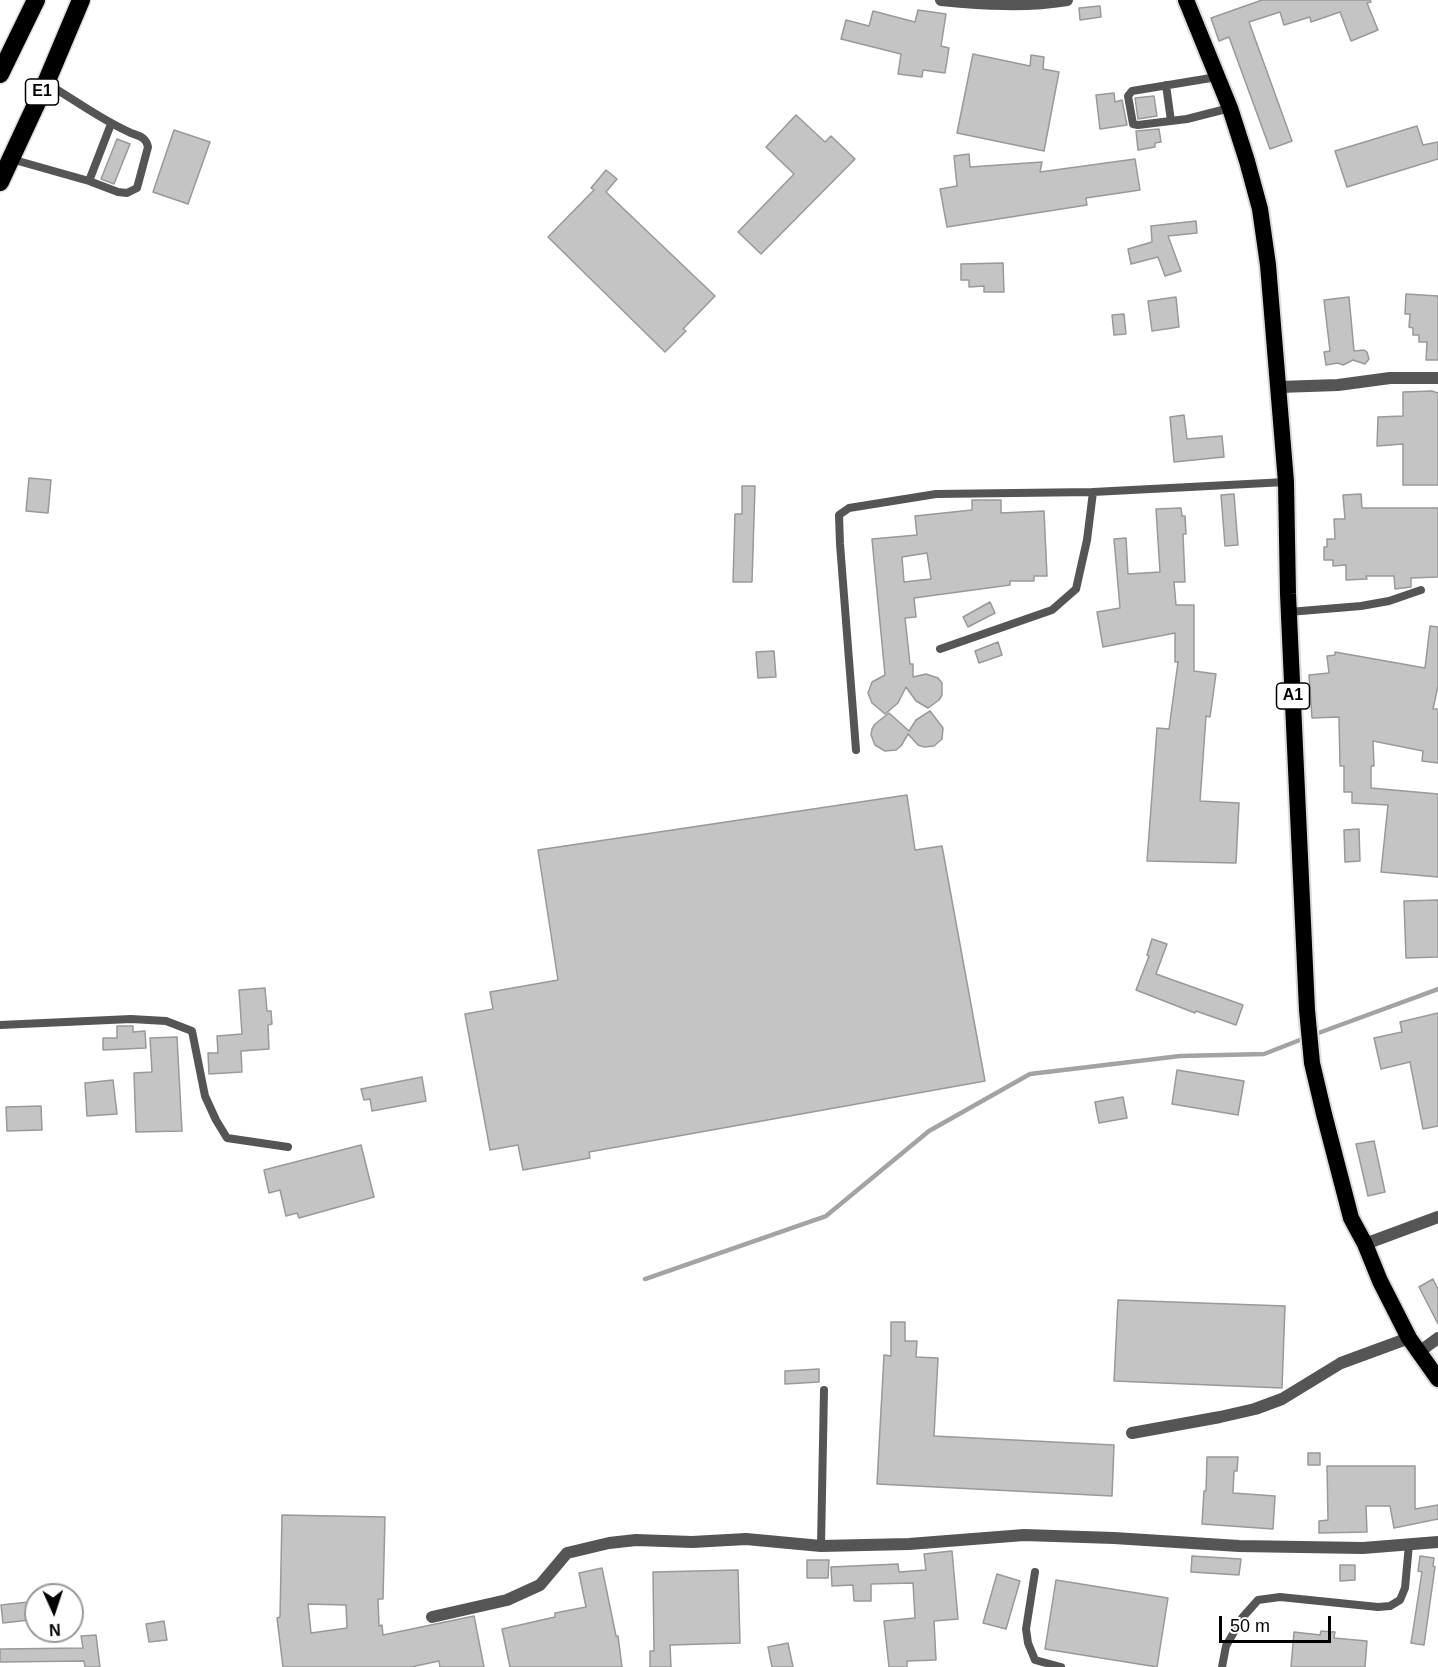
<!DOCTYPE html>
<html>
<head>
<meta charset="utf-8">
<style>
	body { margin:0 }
	#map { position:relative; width:1438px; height:1667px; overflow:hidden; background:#fff; font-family:Helvetica,sans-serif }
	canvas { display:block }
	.north { position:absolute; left:24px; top:1583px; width:60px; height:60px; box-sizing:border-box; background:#fff; border:2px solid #999; border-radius:50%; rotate:177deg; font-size:16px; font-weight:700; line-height:24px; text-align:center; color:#000 }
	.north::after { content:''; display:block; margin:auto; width:21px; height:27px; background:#000; clip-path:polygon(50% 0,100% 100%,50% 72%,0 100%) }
	.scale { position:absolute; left:1219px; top:1616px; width:112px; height:27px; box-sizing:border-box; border:3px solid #000; border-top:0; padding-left:8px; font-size:18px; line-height:21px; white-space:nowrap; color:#000; -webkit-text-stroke:4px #fff; paint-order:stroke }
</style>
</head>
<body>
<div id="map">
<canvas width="1438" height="1667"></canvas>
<div class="north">N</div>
<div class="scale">50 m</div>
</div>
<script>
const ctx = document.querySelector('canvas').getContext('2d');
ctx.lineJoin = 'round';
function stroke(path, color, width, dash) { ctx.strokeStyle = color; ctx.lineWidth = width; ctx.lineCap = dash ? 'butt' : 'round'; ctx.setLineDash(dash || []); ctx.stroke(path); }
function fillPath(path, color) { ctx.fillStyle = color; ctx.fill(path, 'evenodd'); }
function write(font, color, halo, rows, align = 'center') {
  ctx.font = font + ' Helvetica,sans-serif'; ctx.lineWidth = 5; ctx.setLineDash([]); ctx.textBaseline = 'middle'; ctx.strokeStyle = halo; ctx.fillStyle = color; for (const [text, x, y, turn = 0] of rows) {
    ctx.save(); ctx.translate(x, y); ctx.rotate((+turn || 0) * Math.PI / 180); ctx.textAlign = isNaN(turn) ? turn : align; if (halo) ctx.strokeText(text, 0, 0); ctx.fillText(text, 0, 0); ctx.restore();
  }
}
stroke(new Path2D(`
	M 1313,1035 L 1438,989
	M 645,1279 L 826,1216 L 929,1131 L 1030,1074 L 1180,1056 L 1264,1054 L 1305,1038`), '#a3a3a3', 4.5);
const building = new Path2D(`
	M 1262,0 L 1370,0 L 1371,2 L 1367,3 L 1378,30 L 1351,41 L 1340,12 L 1311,22 L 1310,17 L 1284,25 L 1280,12 L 1249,22 L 1292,141 L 1270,149 L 1229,37 L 1219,41 L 1211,18 Z
	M 1100,6 L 1101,17 L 1080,20 L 1079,8 Z
	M 918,10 L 946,14 L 941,46 L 949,48 L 945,73 L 923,70 L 922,77 L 898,74 L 901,54 L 841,39 L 846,20 L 869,26 L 873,11 L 915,22 Z
	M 973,54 L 1030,66 L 1031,55 L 1044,57 L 1043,69 L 1059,72 L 1044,151 L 957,133 Z
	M 1114,93 L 1115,102 L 1122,100 L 1127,125 L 1100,129 L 1096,95 Z
	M 1154,96 L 1157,116 L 1138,119 L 1135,98 Z
	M 796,115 L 825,142 L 831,136 L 855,159 L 761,254 L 738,232 L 794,174 L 766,147 Z
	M 1417,126 L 1423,145 L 1438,142 L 1438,159 L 1347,187 L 1335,151 Z
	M 1159,129 L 1161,142 L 1155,143 L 1155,147 L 1138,150 L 1136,131 Z
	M 174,130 L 210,142 L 188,204 L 153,192 Z
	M 117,139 L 130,144 L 114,184 L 101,179 Z
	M 969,154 L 970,167 L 1042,162 L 1040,172 L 1135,159 L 1140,190 L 1086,198 L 1087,205 L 947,227 L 940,189 L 957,186 L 954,156 Z
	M 606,170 L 617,179 L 606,192 L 715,296 L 683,329 L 686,331 L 665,352 L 548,237 L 594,190 L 591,188 Z
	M 1196,221 L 1197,233 L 1168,236 L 1181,271 L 1165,276 L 1158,257 L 1131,264 L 1128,249 L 1152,242 L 1151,226 Z
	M 1003,263 L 1004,292 L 984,292 L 984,286 L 969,287 L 969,280 L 961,280 L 961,264 Z
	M 1406,294 L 1438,296 L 1438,360 L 1426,360 L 1427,342 L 1419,342 L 1419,335 L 1413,335 L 1413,328 L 1409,327 L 1410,314 L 1405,314 Z
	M 1176,297 L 1179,327 L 1152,331 L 1148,301 Z
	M 1349,297 L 1354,351 L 1364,350 L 1367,352 L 1369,359 L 1365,364 L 1353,360 L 1343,365 L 1338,363 L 1326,365 L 1324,352 L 1330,351 L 1324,300 Z
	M 1124,314 L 1126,334 L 1114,335 L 1112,315 Z
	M 1432,391 L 1438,393 L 1438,485 L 1403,485 L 1403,444 L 1377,446 L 1378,417 L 1403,416 L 1403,392 Z
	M 1184,415 L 1187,439 L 1222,436 L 1224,457 L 1174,462 L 1170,417 Z
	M 29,478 L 51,480 L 48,513 L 26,511 Z
	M 742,486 L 755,486 L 752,582 L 733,582 L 735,514 L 742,514 Z
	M 1234,494 L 1238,545 L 1225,546 L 1221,495 Z
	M 1361,494 L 1362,508 L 1438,508 L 1438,577 L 1411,578 L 1411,587 L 1395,589 L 1394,576 L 1366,576 L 1367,579 L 1346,580 L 1346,565 L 1333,566 L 1333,560 L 1324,560 L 1324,547 L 1327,547 L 1327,539 L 1335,539 L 1334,519 L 1345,519 L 1343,495 Z
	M 972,500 L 1001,500 L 1001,513 L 1044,511 L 1047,576 L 1034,576 L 1034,581 L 1010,581 L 1010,585 L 914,598 L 916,617 L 905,618 L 910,664 L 913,664 L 913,677 L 926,674 L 938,678 L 942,683 L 942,695 L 939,700 L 928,708 L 916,701 L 906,687 L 898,703 L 885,714 L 872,703 L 868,693 L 872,682 L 885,675 L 872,539 L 917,535 L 915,516 L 972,510 ZM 927,553 L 931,579 L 904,582 L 902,557 Z
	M 1181,508 L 1182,516 L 1185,516 L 1186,534 L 1183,534 L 1185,582 L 1174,582 L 1176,605 L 1194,605 L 1194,671 L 1216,674 L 1210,717 L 1206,716 L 1200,801 L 1239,803 L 1236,863 L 1147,861 L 1157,728 L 1169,729 L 1178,662 L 1175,662 L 1175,633 L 1103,647 L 1097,612 L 1120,608 L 1114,539 L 1126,538 L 1128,574 L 1160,572 L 1156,509 Z
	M 990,602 L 995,613 L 968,627 L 963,617 Z
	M 1430,626 L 1438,627 L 1438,686 L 1433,709 L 1438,709 L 1438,763 L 1422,761 L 1423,751 L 1373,741 L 1374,766 L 1371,766 L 1371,788 L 1438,794 L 1438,877 L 1381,872 L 1388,805 L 1352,803 L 1352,792 L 1344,792 L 1344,766 L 1340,766 L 1339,717 L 1312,718 L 1309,675 L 1329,673 L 1327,656 L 1335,655 L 1335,652 L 1425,668 Z
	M 998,642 L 1002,655 L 979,663 L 975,651 Z
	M 774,651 L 776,677 L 758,678 L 756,652 Z
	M 930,711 L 943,728 L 942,739 L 934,746 L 924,747 L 918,745 L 908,734 L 901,746 L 896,750 L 885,751 L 875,745 L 871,735 L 872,729 L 875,724 L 889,713 L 909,731 L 916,720 Z
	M 907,795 L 915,850 L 942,846 L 985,1081 L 589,1152 L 590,1158 L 523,1170 L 518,1145 L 490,1150 L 465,1014 L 493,1009 L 490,992 L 558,980 L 538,850 Z
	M 1359,829 L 1360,861 L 1345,862 L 1344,830 Z
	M 1438,900 L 1438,957 L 1406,958 L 1404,901 Z
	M 1152,939 L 1167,944 L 1156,974 L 1243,1005 L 1236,1025 L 1196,1011 L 1195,1013 L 1136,990 L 1149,956 L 1147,955 Z
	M 265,988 L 267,1011 L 271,1011 L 272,1024 L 268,1025 L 269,1049 L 241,1051 L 242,1072 L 209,1074 L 208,1053 L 218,1053 L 217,1036 L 242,1034 L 239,990 Z
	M 1438,1013 L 1438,1126 L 1423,1129 L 1410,1062 L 1381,1069 L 1374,1038 L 1402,1032 L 1400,1022 Z
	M 117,1026 L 133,1026 L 133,1032 L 145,1031 L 146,1048 L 103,1050 L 103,1038 L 117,1038 Z
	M 177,1037 L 182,1131 L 136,1132 L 134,1073 L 152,1072 L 150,1038 Z
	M 1177,1070 L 1244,1081 L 1238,1115 L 1172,1104 Z
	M 422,1077 L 426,1101 L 372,1111 L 370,1099 L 364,1100 L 361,1089 Z
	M 113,1080 L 117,1114 L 87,1116 L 85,1083 Z
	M 1123,1097 L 1127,1118 L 1099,1123 L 1095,1102 Z
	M 41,1106 L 42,1130 L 7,1131 L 6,1107 Z
	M 1374,1141 L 1385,1192 L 1368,1196 L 1356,1144 Z
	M 361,1145 L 374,1197 L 299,1218 L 297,1213 L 286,1216 L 280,1190 L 269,1193 L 264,1170 Z
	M 1433,1279 L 1438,1289 L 1438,1324 L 1419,1287 Z
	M 1118,1300 L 1285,1306 L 1282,1388 L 1114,1381 Z
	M 891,1322 L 905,1322 L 905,1341 L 917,1341 L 916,1357 L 938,1358 L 934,1436 L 1114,1445 L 1112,1496 L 877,1484 L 884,1355 L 891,1356 Z
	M 819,1369 L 819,1382 L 785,1384 L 785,1371 Z
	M 1308,1453 L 1320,1453 L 1320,1465 L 1308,1465 Z
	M 1207,1457 L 1238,1457 L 1237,1471 L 1234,1471 L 1233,1493 L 1275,1496 L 1273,1529 L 1202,1524 L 1204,1491 L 1206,1491 Z
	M 1327,1466 L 1415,1466 L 1415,1509 L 1438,1505 L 1438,1519 L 1394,1528 L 1390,1506 L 1366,1506 L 1367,1532 L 1319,1533 L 1319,1521 L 1328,1520 Z
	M 282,1515 L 385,1517 L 383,1599 L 378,1599 L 379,1626 L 382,1625 L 383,1635 L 474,1616 L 484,1667 L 440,1667 L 439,1661 L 411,1667 L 283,1667 L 277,1618 L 280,1617 ZM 308,1604 L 346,1605 L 347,1628 L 311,1633 Z
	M 952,1551 L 958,1619 L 934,1621 L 936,1660 L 907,1661 L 907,1667 L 889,1667 L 884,1621 L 915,1618 L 913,1583 L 871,1584 L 871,1601 L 854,1601 L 853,1585 L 832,1586 L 831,1567 L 898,1564 L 899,1572 L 926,1570 L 924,1554 Z
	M 1192,1556 L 1241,1559 L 1239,1575 L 1191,1572 Z
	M 1420,1556 L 1434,1558 L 1433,1566 L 1435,1567 L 1424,1645 L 1411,1643 L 1422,1572 L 1418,1571 Z
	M 807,1560 L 829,1560 L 828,1578 L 807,1578 Z
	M 1340,1565 L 1355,1565 L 1355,1580 L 1340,1581 Z
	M 602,1568 L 616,1636 L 618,1636 L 622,1667 L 510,1667 L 502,1629 L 555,1617 L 555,1613 L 586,1607 L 579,1573 Z
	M 738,1570 L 740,1643 L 670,1645 L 671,1667 L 650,1667 L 650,1651 L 654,1651 L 653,1572 Z
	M 997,1574 L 1020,1581 L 1006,1629 L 983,1623 Z
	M 1056,1580 L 1168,1598 L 1157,1667 L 1045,1649 Z
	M 28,1602 L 30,1620 L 3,1623 L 1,1605 Z
	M 164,1621 L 167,1640 L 149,1642 L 146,1624 Z
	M 1321,1631 L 1335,1632 L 1334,1638 L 1367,1641 L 1365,1667 L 1291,1667 L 1294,1632 L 1320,1635 Z
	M 96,1635 L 100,1667 L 85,1667 L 84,1661 L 0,1662 L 0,1649 L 83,1648 L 81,1636 Z
	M 788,1643 L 793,1667 L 772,1667 L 768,1647 Z`);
fillPath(building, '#c4c4c4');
stroke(building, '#999', 1.5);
const trunk = new Path2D(`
	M 1186,0 L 1230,108 L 1247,161 L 1260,209 L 1268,265 L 1286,482 L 1288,594 L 1307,1010 L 1312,1063 L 1324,1114 L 1351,1218 L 1365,1244 L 1380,1281 L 1409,1338 L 1438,1379`);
const motorway = new Path2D(`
	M 0,74 L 36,0
	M 0,182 L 46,83 L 81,0`);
stroke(trunk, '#dbdbdb', 20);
stroke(motorway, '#dbdbdb', 21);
stroke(new Path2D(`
	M 1217,77 L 1132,91 L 1128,96 L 1133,124 L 1138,125 L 1187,119 L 1230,108
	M 1166,85 L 1171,121
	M 11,159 L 89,181 L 118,192 L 127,193 L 137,188 L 148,147 C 146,137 139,136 131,133 C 101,120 75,100 46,83
	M 89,181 L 111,124
	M 1289,612 L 1361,606 L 1389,601 L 1421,590
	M 940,649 L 1052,610 L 1076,589 L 1087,540 L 1093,492
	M 856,750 L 840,544 L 839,515 L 849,508 L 936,494 L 1093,492 L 1286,482
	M 0,1025 L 131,1019 L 166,1021 L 192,1031 L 205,1096 L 216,1120 L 227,1138 L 288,1147
	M 821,1546 L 824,1390
	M 1035,1572 L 1026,1629 L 1028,1643 L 1035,1660 L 1061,1667
	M 1222,1667 L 1226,1646 L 1242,1618 L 1258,1600 L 1280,1597 L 1378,1607 L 1390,1606 L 1400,1600 L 1405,1588 L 1409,1544`), '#555', 8);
stroke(new Path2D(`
	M 941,0 C 983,4 1026,7 1067,0
	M 1279,387 L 1338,385 L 1390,378 L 1438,378
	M 1365,1244 L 1438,1217
	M 1419,1352 L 1438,1338
	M 1132,1433 L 1220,1417 L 1255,1409 L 1282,1399 L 1341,1363 L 1409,1338
	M 432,1617 L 507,1600 L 540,1585 L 567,1553 L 609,1543 L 636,1540 L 692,1542 L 746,1539 L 821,1546 L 909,1544 L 1024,1535 L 1114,1538 L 1239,1546 L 1363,1548 L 1438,1542`), '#555', 12);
stroke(trunk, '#000', 16);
stroke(motorway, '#000', 18);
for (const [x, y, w] of [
	[42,92,33],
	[1293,696,33]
]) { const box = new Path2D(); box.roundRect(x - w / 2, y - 13, w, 26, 4.5); ctx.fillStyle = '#fff'; ctx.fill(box); stroke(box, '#000', 1.5); }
write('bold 16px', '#000', null, [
	["E1",42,92],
	["A1",1293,696]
]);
</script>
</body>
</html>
